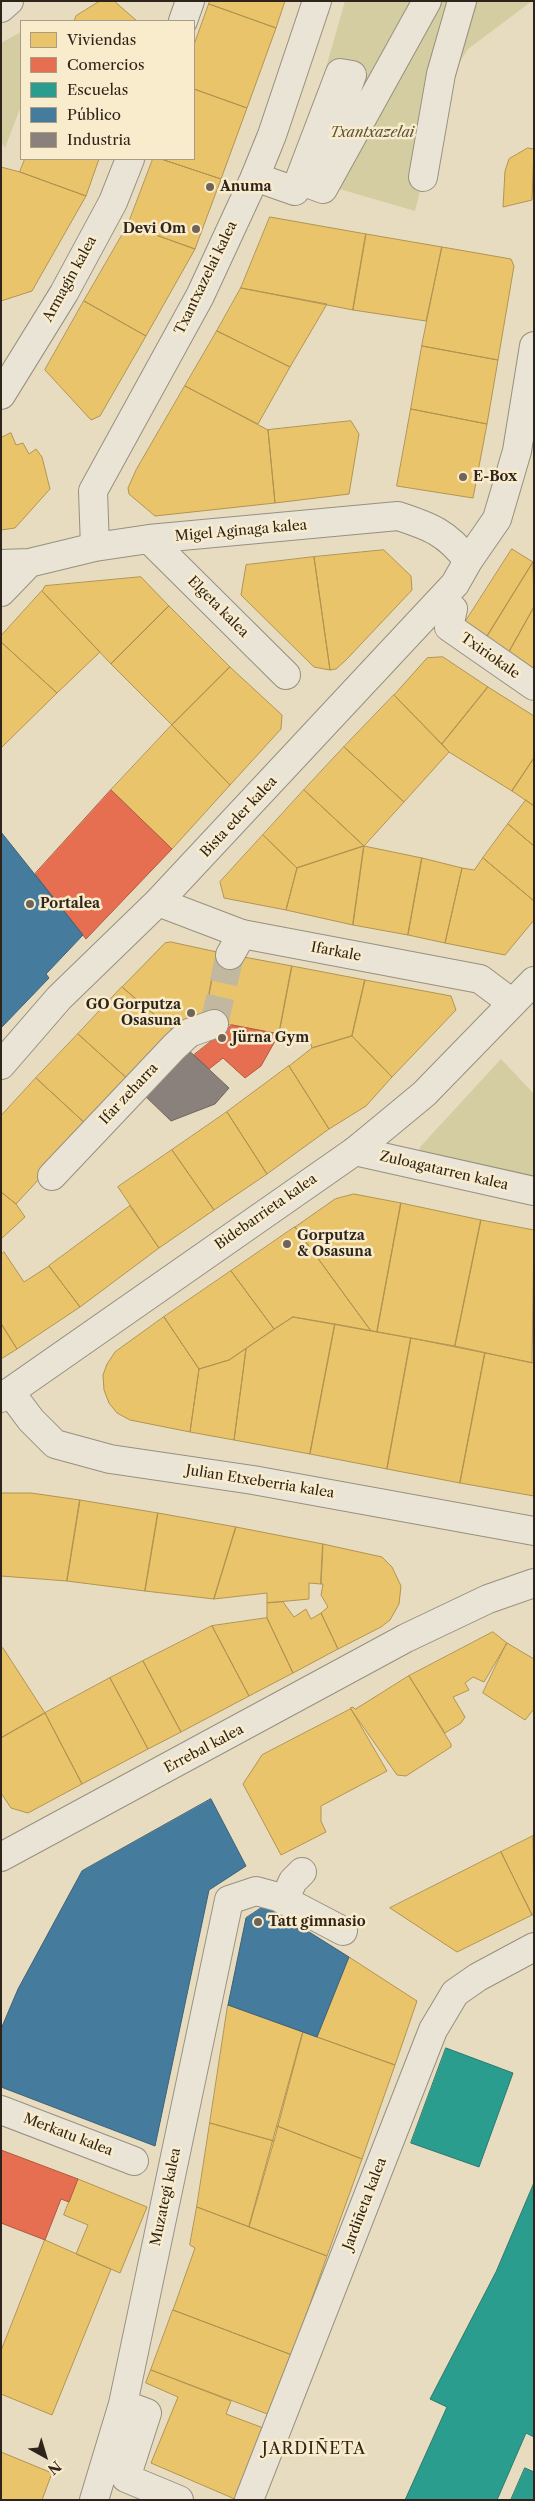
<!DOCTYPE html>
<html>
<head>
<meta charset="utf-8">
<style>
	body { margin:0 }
	#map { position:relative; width:535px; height:2501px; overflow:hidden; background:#e7dcc0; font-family:"Libre Caslon Text",serif }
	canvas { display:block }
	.frame { position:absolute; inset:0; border:2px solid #2e241b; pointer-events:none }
	.legend { position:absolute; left:20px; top:20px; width:175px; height:140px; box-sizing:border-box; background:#f9eccc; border:1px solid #a89c85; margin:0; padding:6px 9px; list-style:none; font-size:15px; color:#2e241b }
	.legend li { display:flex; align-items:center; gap:10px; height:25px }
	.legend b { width:25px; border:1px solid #a89c85 }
	.north { position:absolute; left:20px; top:2431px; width:50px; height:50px; -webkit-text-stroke:4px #f9eccc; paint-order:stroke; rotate:141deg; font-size:14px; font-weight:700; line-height:20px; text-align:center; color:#2e241b }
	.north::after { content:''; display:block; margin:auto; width:18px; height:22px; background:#2e241b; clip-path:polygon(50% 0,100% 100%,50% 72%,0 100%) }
</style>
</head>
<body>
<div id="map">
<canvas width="535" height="2501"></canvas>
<div class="frame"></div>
<ul class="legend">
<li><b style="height:14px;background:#e9c46a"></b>Viviendas</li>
<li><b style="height:14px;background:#e76f51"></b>Comercios</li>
<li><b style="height:14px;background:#2a9d8f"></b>Escuelas</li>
<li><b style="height:14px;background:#457b9d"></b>Público</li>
<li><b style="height:14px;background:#8a817c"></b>Industria</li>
</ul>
<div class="north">N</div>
</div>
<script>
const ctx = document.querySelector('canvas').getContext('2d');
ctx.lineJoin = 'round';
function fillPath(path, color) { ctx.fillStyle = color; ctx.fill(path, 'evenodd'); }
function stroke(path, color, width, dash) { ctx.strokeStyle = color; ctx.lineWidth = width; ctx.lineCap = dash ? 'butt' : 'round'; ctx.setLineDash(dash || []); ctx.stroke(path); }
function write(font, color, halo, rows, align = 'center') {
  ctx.font = font + ' "Libre Caslon Text",serif'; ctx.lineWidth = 5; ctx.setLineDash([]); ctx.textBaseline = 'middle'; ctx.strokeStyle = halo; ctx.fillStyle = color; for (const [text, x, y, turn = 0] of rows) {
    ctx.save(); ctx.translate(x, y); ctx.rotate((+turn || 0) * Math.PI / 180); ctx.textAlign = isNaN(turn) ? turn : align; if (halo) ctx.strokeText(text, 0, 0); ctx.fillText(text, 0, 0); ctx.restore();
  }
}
fillPath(new Path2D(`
	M 345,1 L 532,1 L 468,49 L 446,83 L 415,211 L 295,176 Z
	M 21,32 L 21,106 L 5,148 L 1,142 L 1,43 Z
	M 501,1059 L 534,1094 L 534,1176 L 424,1156 L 419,1152 L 420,1147 Z`), '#d3cda1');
const homes = new Path2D(`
	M 100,1 L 114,1 L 137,21 L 74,21 L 76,16 Z
	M 210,1 L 285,1 L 276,28 L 209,4 Z
	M 209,4 L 276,28 L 247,108 L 194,89 L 194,45 Z
	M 194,89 L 247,108 L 221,179 L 161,159 L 194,159 Z
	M 528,148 L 534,149 L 532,200 L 503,207 L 505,171 L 509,159 Z
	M 25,159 L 99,159 L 86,196 L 20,172 Z
	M 153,159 L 161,159 L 221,179 L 195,249 L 128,225 Z
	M 1,167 L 20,172 L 86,196 L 32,291 L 1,301 Z
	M 270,217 L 366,234 L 353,310 L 241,288 Z
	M 128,225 L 195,249 L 146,336 L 84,301 Z
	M 366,234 L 442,247 L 426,321 L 353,310 Z
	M 442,247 L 511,259 L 514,266 L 498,360 L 422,346 Z
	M 241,288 L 327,304 L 290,367 L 217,331 Z
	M 84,301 L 146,336 L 100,416 L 91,420 L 45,370 Z
	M 217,331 L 290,367 L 258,424 L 185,386 Z
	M 422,346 L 498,360 L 487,424 L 411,409 Z
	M 185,386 L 268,430 L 275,503 L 155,516 L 129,494 L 128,488 L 136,470 Z
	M 411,409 L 487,424 L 473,498 L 397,486 Z
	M 351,421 L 359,434 L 349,494 L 275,503 L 268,430 Z
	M 11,433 L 16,445 L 23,443 L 29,454 L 36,449 L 42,457 L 50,489 L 15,528 L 1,530 L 1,438 Z
	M 512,549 L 533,562 L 486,638 L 464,624 Z
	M 384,550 L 411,576 L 412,590 L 346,660 L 336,669 L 330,670 L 314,557 Z
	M 314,557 L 330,670 L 314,667 L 241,595 L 246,565 Z
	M 533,562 L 534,607 L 509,652 L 486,638 Z
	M 141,577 L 169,606 L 111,664 L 42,591 L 45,586 Z
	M 42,591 L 100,652 L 57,693 L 1,642 L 1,636 Z
	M 169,606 L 230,667 L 172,725 L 111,664 Z
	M 534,607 L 534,667 L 533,669 L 509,652 Z
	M 1,642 L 57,693 L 2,747 L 1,746 Z
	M 443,657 L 488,687 L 442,744 L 394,695 L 427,658 Z
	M 230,667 L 282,715 L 281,729 L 230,785 L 172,725 Z
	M 488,687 L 534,716 L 534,758 L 512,791 L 449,752 L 442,744 Z
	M 394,695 L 449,752 L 404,802 L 344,747 Z
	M 172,725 L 230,785 L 172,849 L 111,790 Z
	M 344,747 L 404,802 L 364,846 L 304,790 Z
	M 534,758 L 534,806 L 512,791 Z
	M 304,790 L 364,846 L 297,868 L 263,835 Z
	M 526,800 L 534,806 L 534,846 L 508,824 Z
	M 508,824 L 534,846 L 534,901 L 483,858 Z
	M 263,835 L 297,868 L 286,910 L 224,898 L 220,882 Z
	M 364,846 L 353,925 L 286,910 L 297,868 Z
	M 364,846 L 422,858 L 408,935 L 353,925 Z
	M 422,858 L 462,868 L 445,943 L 408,935 Z
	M 483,858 L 534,901 L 534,920 L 505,955 L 445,943 L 462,868 L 474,870 Z
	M 171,942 L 217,952 L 204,1022 L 176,1033 L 122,987 L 165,943 Z
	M 217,952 L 292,966 L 279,1034 L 232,1025 L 204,1022 Z
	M 292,966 L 365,980 L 352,1036 L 312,1048 L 310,1041 L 279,1034 Z
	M 365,980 L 451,996 L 456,1010 L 392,1077 L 352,1036 Z
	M 122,987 L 176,1033 L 130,1081 L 78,1034 Z
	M 78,1034 L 130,1081 L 88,1126 L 36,1078 Z
	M 352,1036 L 392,1077 L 366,1106 L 329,1129 L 289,1066 L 312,1048 Z
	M 289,1066 L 329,1129 L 267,1174 L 227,1112 Z
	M 36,1078 L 88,1126 L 16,1204 L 1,1192 L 1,1116 Z
	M 227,1112 L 267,1174 L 214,1210 L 172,1150 Z
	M 172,1150 L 214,1210 L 159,1248 L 118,1187 Z
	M 1,1192 L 16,1204 L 25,1217 L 1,1239 Z
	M 354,1194 L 401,1203 L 377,1332 L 371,1331 L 295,1227 L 335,1199 Z
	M 401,1203 L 481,1220 L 455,1346 L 377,1332 Z
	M 130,1206 L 159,1248 L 80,1307 L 49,1266 Z
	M 481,1220 L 534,1230 L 532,1363 L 455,1346 Z
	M 295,1227 L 371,1331 L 293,1317 L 274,1329 L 231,1271 Z
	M 4,1252 L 24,1282 L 49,1266 L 80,1307 L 17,1349 L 1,1323 L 1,1255 Z
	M 231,1271 L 274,1329 L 229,1360 L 199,1369 L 164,1317 Z
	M 164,1317 L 199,1369 L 190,1432 L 130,1420 L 117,1413 L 109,1403 L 104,1390 L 103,1375 L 107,1364 L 115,1352 Z
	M 293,1317 L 335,1324 L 310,1454 L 234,1440 L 246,1349 Z
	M 1,1324 L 17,1349 L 1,1359 Z
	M 335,1324 L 411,1338 L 387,1469 L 310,1454 Z
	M 411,1338 L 485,1353 L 460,1483 L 387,1469 Z
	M 246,1349 L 234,1440 L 190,1432 L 199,1369 L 229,1360 Z
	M 485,1353 L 534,1363 L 534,1496 L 460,1483 Z
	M 1,1493 L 31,1493 L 80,1500 L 67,1581 L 1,1576 Z
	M 80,1500 L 158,1513 L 145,1591 L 67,1581 Z
	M 158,1513 L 236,1527 L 214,1599 L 145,1591 Z
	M 236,1527 L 323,1544 L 321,1584 L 309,1583 L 309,1599 L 267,1603 L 267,1593 L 214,1599 Z
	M 323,1544 L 382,1557 L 392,1567 L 401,1586 L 399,1604 L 390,1620 L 381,1627 L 338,1649 L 321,1613 L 328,1607 L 321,1595 L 323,1584 L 321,1584 Z
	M 283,1602 L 294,1617 L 306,1609 L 311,1619 L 321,1613 L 338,1649 L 293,1673 L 267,1618 L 267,1603 Z
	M 267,1618 L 293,1673 L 249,1696 L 212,1626 Z
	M 212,1626 L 249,1696 L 181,1732 L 143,1661 Z
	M 493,1632 L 507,1643 L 484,1682 L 473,1677 L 465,1683 L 469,1690 L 453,1697 L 465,1717 L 461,1723 L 445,1733 L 409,1676 Z
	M 507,1643 L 534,1659 L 534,1709 L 525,1720 L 483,1693 Z
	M 3,1648 L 45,1713 L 1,1738 L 1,1649 Z
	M 143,1661 L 181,1732 L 148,1749 L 110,1678 Z
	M 409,1676 L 451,1744 L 451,1747 L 406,1776 L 397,1775 L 350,1708 L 353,1707 L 355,1709 Z
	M 110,1678 L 148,1749 L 82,1784 L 45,1713 Z
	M 351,1709 L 387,1771 L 321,1806 L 321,1821 L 326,1832 L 281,1855 L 243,1784 L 262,1755 Z
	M 45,1713 L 82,1784 L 28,1813 L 11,1808 L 1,1793 L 1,1738 Z
	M 533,1836 L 534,1914 L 532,1915 L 501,1852 Z
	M 501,1852 L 532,1915 L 457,1952 L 390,1908 Z
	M 349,1957 L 417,2001 L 395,2065 L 317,2037 Z
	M 228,2005 L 303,2032 L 274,2141 L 210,2123 Z
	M 303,2032 L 395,2065 L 362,2159 L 277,2126 Z
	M 210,2123 L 274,2141 L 249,2227 L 197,2207 Z
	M 277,2126 L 362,2159 L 327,2256 L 249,2227 Z
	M 78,2179 L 147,2207 L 120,2273 L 76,2254 L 88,2225 L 64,2215 Z
	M 197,2207 L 327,2256 L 292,2355 L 173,2310 L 195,2248 L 190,2245 Z
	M 45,2240 L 111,2269 L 52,2415 L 1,2394 L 1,2351 Z
	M 173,2310 L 292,2355 L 270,2415 L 151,2370 Z
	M 151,2370 L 231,2401 L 226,2414 L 266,2429 L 237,2500 L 151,2463 L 178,2397 L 146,2383 Z
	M 1,2452 L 52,2473 L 42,2500 L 1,2500 Z`);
fillPath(homes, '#e9c46a');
stroke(homes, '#b19452', 1);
const shops = new Path2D(`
	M 111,790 L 172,849 L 86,939 L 35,874 Z
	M 232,1025 L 279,1034 L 261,1066 L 245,1078 L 223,1058 L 209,1069 L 194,1055 Z
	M 1,2150 L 78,2179 L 69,2202 L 61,2199 L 45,2240 L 1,2223 Z`);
fillPath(shops, '#e76f51');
stroke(shops, '#b05841', 1);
const schools = new Path2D(`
	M 446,2048 L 513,2073 L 479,2167 L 411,2143 Z
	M 534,2183 L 534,2437 L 526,2433 L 497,2500 L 405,2500 L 447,2407 L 430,2399 L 496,2272 Z
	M 525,2468 L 534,2472 L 534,2500 L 511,2500 Z`);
fillPath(schools, '#2a9d8f');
stroke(schools, '#2b796c', 1);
const public = new Path2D(`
	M 1,832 L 83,935 L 46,974 L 49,978 L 1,1028 Z
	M 211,1799 L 246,1866 L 209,1890 L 155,2146 L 1,2087 L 1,2029 L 18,1989 L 82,1871 Z
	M 266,1905 L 349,1957 L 317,2037 L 228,2005 L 246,1918 Z`);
fillPath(public, '#457b9d');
stroke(public, '#3e6176', 1);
const industry = new Path2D(`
	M 184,1046 L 229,1088 L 215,1104 L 171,1121 L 141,1092 Z`);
fillPath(industry, '#8a817c');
stroke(industry, '#6e655f', 1);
stroke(new Path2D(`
	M 214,1024 L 230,955`), '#c2b79f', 28, [28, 14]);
const pedestrian = new Path2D(`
	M 255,177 L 295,191 L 340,73 L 352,75 L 312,185 L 323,189 L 427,1
	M 423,177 L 441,74 L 462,1
	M 442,600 L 453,609 L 449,627 L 534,686
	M 230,955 L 242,934
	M 52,1176 L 174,1047 L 189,1033 L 214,1024
	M 284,1900 L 293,1881 L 302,1872
	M 1,2110 L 134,2161`);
const minor = new Path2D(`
	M 1,8 L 9,1
	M 183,21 L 190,1
	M 1,395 L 64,293 L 113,202 L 130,159
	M 149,539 L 286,675
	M 95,547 L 93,491 L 200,296 L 255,177 L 272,135 L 317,1
	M 1,564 L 29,563 L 95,547 L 149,539 L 398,516 C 429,526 448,533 468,561
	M 1,592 L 29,563
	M 158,902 L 242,934 L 480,979 L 512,1003
	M 1,1065 L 59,998 L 158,902 L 455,584 L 468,561 L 497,519 L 517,451 L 534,346
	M 355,1151 L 534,1191
	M 10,1392 L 31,1420 L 55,1444 L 110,1459 L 253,1480 L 534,1531
	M 94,2500 L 123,2404
	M 179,2500 L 126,2478 L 147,2413 L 123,2404 L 229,1900 L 256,1891 L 278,1897 L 343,1931
	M 249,2500 L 433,2030 L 455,1993 L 478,1977 L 534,1947`);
const tertiary = new Path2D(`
	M 1,1398 L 355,1151 L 424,1094 L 534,981
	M 1,1857 L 406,1638 L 488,1599 L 534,1583`);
stroke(pedestrian, '#97907f', 30);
stroke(minor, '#97907f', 30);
stroke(tertiary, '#97907f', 30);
stroke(pedestrian, '#eae4d7', 28);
stroke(minor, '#eae4d7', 28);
stroke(tertiary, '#eae4d7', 28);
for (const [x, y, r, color] of [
	[210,187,5,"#6f6455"],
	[196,229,5,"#6f6455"],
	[463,477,5,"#6f6455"],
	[30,904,5,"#6f6455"],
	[191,1013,5,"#6f6455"],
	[222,1038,5,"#6f6455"],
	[287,1244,5,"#6f6455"],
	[258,1922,5,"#6f6455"]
]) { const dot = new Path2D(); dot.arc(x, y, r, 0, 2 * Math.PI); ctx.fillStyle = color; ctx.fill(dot); stroke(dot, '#f9eccc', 2); }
write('italic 14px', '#5b533b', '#f9eccc', [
	["Txantxazelai",372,133]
]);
write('bold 14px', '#2e241b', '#f9eccc', [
	["Anuma",220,187],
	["Devi Om",186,229,"right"],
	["E-Box",473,477],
	["Portalea",40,904],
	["GO Gorputza",181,1005,"right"],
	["Osasuna",181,1021,"right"],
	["Jürna Gym",232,1038],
	["Gorputza",297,1236],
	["& Osasuna",297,1252],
	["Tatt gimnasio",268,1922]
], 'left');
write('14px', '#2e241b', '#f9eccc', [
	["Txantxazelai kalea",206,278,-64],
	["Armagin kalea",70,279,-61],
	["Migel Aginaga kalea",241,531,-5],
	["Elgeta kalea",218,607,45],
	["Txiriokale",490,656,35],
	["Bista eder kalea",239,817,-47],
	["Ifarkale",336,952,11],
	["Ifar zeharra",129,1094,-47],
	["Zuloagatarren kalea",444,1171,13],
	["Bidebarrieta kalea",266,1212,-35],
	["Julian Etxeberria kalea",260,1482,9],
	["Errebal kalea",204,1749,-28],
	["Merkatu kalea",68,2135,21],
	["Muzategi kalea",166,2197,-78],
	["Jardiñeta kalea",365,2204,-69]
]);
ctx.letterSpacing = '1px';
write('16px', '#2e241b', '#f9eccc', [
	["JARDIÑETA",314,2449]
]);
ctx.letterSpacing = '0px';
</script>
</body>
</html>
